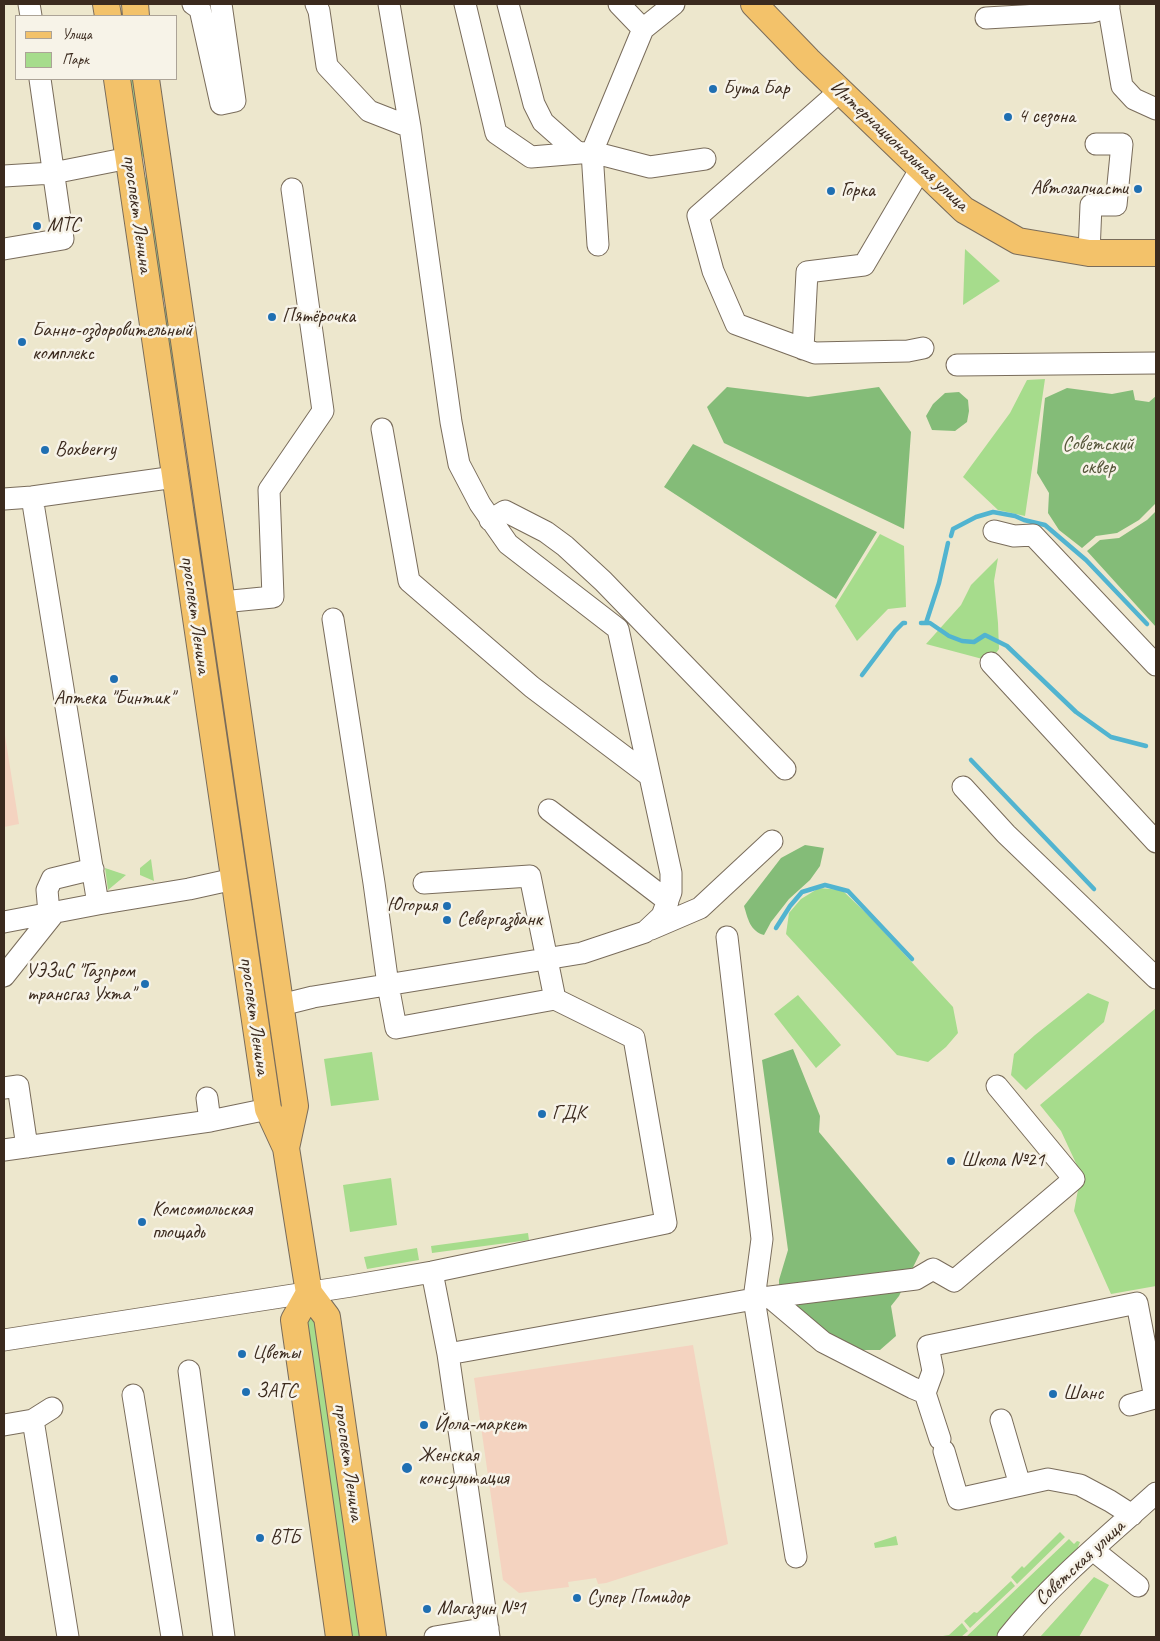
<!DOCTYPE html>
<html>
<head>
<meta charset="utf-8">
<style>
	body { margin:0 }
	#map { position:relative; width:1160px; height:1641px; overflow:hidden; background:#ede7cd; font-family:Caveat,sans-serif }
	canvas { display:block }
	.frame { position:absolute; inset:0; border:5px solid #3b2a1e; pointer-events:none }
	.legend { position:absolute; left:15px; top:15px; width:162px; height:65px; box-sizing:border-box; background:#f7f3e8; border:1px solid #aca397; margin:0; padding:6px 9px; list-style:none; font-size:15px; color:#3b2a1e }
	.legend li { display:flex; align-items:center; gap:10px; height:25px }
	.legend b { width:25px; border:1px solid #aca397 }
</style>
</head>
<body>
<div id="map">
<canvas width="1160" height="1641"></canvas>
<div class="frame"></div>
<ul class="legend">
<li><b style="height:6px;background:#f3c26a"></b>Улица</li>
<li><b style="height:14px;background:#a6dc8c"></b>Парк</li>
</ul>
</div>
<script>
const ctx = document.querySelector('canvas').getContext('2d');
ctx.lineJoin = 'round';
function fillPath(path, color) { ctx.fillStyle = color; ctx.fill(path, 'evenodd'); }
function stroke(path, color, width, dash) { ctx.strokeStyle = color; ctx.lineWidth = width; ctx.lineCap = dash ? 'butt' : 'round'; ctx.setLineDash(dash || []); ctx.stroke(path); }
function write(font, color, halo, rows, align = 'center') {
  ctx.font = font + ' Caveat,sans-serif'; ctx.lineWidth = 5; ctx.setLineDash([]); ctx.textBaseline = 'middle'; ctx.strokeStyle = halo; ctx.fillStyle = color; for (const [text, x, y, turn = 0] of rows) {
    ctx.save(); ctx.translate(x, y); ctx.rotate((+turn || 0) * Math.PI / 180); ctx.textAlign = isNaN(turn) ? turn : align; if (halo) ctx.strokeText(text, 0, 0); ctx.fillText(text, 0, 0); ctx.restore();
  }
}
fillPath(new Path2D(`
	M 4,729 L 19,824 L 4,827 Z
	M 693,1345 L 728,1544 L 606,1583 L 598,1584 L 596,1578 L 568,1582 L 569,1587 L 519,1593 L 503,1580 L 474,1378 Z`), '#f4d3c0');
fillPath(new Path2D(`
	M 128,79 L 137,79 L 147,156 L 139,157 Z
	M 152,176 L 170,297 L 161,298 L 143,178 Z
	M 965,249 L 1000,281 L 963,305 Z
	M 170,306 L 185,403 L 175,405 L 160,308 Z
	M 1045,379 L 1025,516 L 998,510 L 963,477 L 1010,413 L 1027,380 Z
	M 198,507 L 219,653 L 210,654 L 189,508 Z
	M 880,534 L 904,546 L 906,607 L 888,609 L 857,641 L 835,606 Z
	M 998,558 L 994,581 L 998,623 L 999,649 L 990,661 L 926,644 L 961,605 L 971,585 Z
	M 151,859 L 154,881 L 140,875 L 140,868 Z
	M 105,868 L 126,875 L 108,890 Z
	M 819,888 L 842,890 L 871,918 L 953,1007 L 958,1033 L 946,1047 L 928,1062 L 897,1055 L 786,934 L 789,913 L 801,899 Z
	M 1088,993 L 1109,1002 L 1104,1022 L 1026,1090 L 1011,1075 L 1014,1054 L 1035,1035 Z
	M 798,995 L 841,1045 L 816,1068 L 774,1014 Z
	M 1156,1008 L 1156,1286 L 1111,1294 L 1074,1211 L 1081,1174 L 1061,1131 L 1040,1105 Z
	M 372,1052 L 379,1100 L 331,1106 L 324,1059 Z
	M 391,1178 L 397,1225 L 350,1232 L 343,1185 Z
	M 528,1233 L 529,1240 L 432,1253 L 431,1246 Z
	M 417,1248 L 419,1260 L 367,1269 L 364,1257 Z
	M 315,1317 L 363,1637 L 352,1637 L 305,1319 Z
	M 1060,1532 L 1065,1537 L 1017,1584 L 1011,1577 L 1022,1566 L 1024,1568 Z
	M 896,1536 L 898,1545 L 875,1548 L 874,1543 Z
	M 1069,1539 L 1074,1544 L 1077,1541 L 1080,1542 L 1078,1547 L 1080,1550 L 1010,1617 L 996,1637 L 966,1637 Z
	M 1094,1577 L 1109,1585 L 1079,1637 L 1040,1637 Z
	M 1011,1581 L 1015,1586 L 970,1628 L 964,1621 L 974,1612 L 977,1613 Z
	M 962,1623 L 968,1631 L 961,1637 L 937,1637 L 949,1635 Z`), '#a6dc8c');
fillPath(new Path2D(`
	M 727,387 L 808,397 L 879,387 L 911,432 L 904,529 L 724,443 L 707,407 Z
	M 1067,388 L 1112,394 L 1133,390 L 1135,400 L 1149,402 L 1156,396 L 1156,503 L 1139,520 L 1117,533 L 1096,536 L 1082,548 L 1059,530 L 1048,513 L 1049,493 L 1037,473 L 1045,398 Z
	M 959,392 L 968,400 L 969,411 L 967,422 L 955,431 L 932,430 L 926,416 L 933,404 L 945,393 Z
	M 693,444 L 877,532 L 836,599 L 664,487 Z
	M 1156,511 L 1156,627 L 1087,551 L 1100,540 L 1119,538 L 1147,520 Z
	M 805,845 L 824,848 L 820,866 L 810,880 L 789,899 L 771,922 L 764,935 C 750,931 748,919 744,906 L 781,858 Z
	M 793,1049 L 820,1116 L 819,1132 L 920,1253 L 899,1296 L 891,1306 L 896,1336 L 880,1350 L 850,1350 L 827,1340 L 779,1289 L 779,1280 L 788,1250 L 762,1060 Z`), '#84bc78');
stroke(new Path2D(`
	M 951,536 L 953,529 L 976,517 L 993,512 L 1015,516 L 1024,520 L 1045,525 L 1086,560 L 1147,624
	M 921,623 L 930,623 L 949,636 L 962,641 L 974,642 L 985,635 L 1007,646 L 1076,712 L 1111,737 L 1146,746
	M 926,623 L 939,583 L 948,543
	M 862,675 L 895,631 L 903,623 L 905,623
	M 971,760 L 1094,889
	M 776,928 L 790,906 L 802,892 L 825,885 L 848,891 L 912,959`), '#51b4d0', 4.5);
const minor = new Path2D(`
	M 29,4 L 31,16
	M 193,4 L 200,9 L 221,104 L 235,101 L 221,4
	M 316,4 L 319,11 L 327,66 L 369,111 L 410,127
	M 465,4 L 496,133 L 531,157 L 592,152 L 650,167 L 705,159
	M 508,4 L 534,104 L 543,122 L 578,153
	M 619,4 L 643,29
	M 1108,4 L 1122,86 L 1134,99 L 1156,109
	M 986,18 L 1092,12 L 1109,7
	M 840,91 L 698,216 L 713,271 L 736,324 L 815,353 L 908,351 L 923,348
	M 4,176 L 53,173 L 129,158
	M 598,245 L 592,152 L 643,29 L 674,4
	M 4,249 L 63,239 L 40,79
	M 1089,253 L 1091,205 L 1116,205 L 1122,144 L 1096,144
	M 803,349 L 807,272 L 864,265 L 921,168
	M 957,365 L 1156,363
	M 382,429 L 409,581 L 532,687 L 650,776
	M 32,497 L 98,904
	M 4,499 L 32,497 L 175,477
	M 490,520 L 505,511 L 546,532 L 565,546 L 603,581 L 785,769
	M 994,531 L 1014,536 L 1033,535 L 1156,665
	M 222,602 L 273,597 L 269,490 L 323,411 L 292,189
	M 991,663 L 1156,842
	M 963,787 L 1006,834 L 1156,978
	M 549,810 L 668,901
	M 424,883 L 530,876 L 555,999
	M 49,913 L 47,890 L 52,879 L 93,869
	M 4,922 L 98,904 L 189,889 L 234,879
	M 651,929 L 700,908 L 772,841
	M 727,937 L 762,1239 L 754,1299 L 796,1557
	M 4,976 L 55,912
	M 281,1005 L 313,997 L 582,953 L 645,932 L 662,916 L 671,892 L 671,873 L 618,629 L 508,544 L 480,504 L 459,464 L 451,422 L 410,127 L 389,4
	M 4,1088 L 18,1086 L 27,1147
	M 207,1098 L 210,1121
	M 4,1150 L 210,1121 L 268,1109
	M 432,1272 L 448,1354 L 754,1299 L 916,1279 L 933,1269 L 954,1281 L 1074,1179 L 997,1086
	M 771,1298 L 823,1342 L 913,1388 L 925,1393
	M 4,1340 L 351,1286 L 432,1272 L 666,1223 L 634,1038 L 555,999 L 396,1028 L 388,985 L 374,883 L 333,619
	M 448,1354 L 489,1637
	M 189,1371 L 224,1637
	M 133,1395 L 172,1637
	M 33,1420 L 52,1408
	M 1001,1420 L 1020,1485
	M 4,1425 L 33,1420 L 68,1637
	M 940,1439 L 925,1393 L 933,1371 L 928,1346 L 1137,1303 L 1155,1398 L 1130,1405
	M 944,1451 L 958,1499 L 1048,1479 L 1080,1485 L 1110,1501 L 1132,1515
	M 1093,1550 L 1138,1586
	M 435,1637 L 488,1628
	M 1008,1637 C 1051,1583 1105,1539 1156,1493`);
const major = new Path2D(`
	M 106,4 L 108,16
	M 135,4 L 136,16
	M 754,4 L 808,60 L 964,210 L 1018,241 L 1089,253 L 1156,253
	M 117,79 L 268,1109 L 286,1148 L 309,1293 L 327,1317 L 373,1637
	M 146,79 L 295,1106 L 286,1148
	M 309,1293 L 294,1320 L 339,1637`);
stroke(minor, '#796c5b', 23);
stroke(major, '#796c5b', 28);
stroke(minor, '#fff', 21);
stroke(major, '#f3c26a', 26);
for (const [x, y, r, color] of [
	[713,89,5,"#1f6fb2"],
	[1008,117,5,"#1f6fb2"],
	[1138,189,5,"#1f6fb2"],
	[831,191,5,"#1f6fb2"],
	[37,226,5,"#1f6fb2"],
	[272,317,5,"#1f6fb2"],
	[22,342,5,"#1f6fb2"],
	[45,450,5,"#1f6fb2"],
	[114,679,5,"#1f6fb2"],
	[447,906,5,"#1f6fb2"],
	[447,920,5,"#1f6fb2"],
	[145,984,5,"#1f6fb2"],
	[542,1114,5,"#1f6fb2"],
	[951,1161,5,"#1f6fb2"],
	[142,1222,5,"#1f6fb2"],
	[242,1354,5,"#1f6fb2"],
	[246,1392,5,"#1f6fb2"],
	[1053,1394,5,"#1f6fb2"],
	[424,1425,5,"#1f6fb2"],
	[407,1468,6,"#1f6fb2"],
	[260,1538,5,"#1f6fb2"],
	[577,1598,5,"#1f6fb2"],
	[427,1609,5,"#1f6fb2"]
]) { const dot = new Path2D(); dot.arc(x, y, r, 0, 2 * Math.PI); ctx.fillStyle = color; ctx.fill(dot); stroke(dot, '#f7f3e8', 2); }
write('20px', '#3b2a1e', '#f7f3e8', [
	["Бута Бар",723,89],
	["4 сезона",1018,117],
	["Автозапчасти",1128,189,"right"],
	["Горка",841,191],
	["МТС",47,226],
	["Пятёрочка",282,317],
	["Банно-оздоровительный",32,331],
	["комплекс",32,354],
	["Boxberry",55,450],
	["Аптека \"Бинтик\"",114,699,"center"],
	["Югория",437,906,"right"],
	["Севергазбанк",457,920],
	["УЭЗиС \"Газпром",135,972,"right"],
	["трансгаз Ухта\"",135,995,"right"],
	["ГДК",552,1114],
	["Школа №21",961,1161],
	["Комсомольская",152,1210],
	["площадь",152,1233],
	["Цветы",252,1354],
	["ЗАГС",256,1392],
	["Шанс",1063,1394],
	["Йола-маркет",434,1425],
	["Женская",418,1456],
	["консультация",418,1479],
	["ВТБ",270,1538],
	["Супер Помидор",587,1598],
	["Магазин №1",437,1609]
], 'left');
write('20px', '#3b2a1e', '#f7f3e8', [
	["Интернациональная улица",899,146,43],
	["проспект Ленина",137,214,82],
	["проспект Ленина",195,615,82],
	["проспект Ленина",254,1016,82],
	["проспект Ленина",348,1462,82],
	["Советская улица",1080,1563,-43]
]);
write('20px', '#56563a', '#f7f3e8', [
	["Советский",1098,445],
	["сквер",1098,468]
]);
</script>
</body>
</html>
